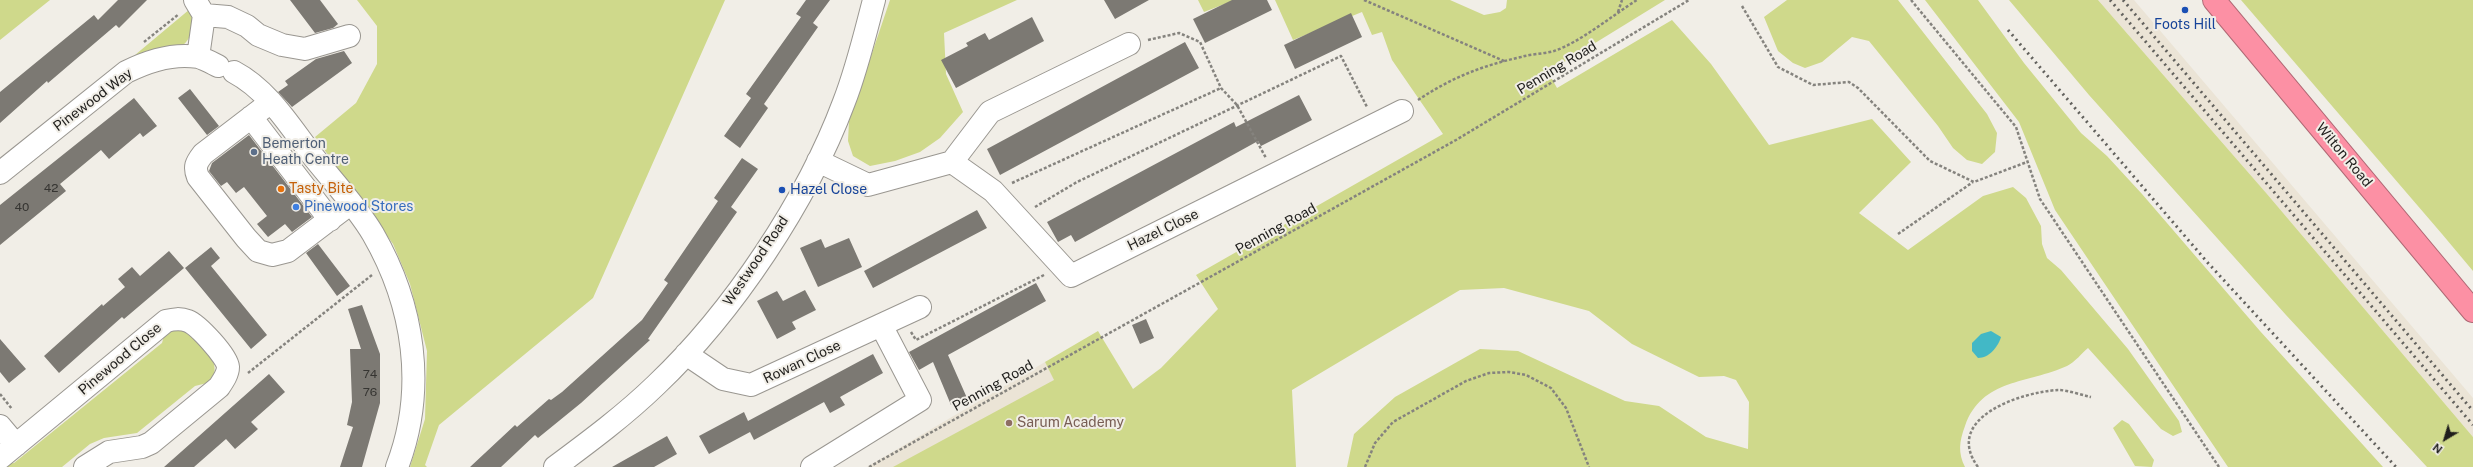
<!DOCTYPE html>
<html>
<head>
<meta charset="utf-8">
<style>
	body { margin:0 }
	#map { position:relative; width:2473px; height:467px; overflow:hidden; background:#f1eee7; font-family:"Public Sans",sans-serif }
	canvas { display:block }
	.north { position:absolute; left:2425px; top:419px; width:40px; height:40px; -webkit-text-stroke:3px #f1eee7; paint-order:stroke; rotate:218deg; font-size:11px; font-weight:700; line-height:16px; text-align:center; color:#1f1e1c }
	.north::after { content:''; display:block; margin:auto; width:14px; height:18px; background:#1f1e1c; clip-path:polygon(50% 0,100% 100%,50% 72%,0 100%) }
</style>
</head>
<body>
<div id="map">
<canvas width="2473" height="467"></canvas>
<div class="north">N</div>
</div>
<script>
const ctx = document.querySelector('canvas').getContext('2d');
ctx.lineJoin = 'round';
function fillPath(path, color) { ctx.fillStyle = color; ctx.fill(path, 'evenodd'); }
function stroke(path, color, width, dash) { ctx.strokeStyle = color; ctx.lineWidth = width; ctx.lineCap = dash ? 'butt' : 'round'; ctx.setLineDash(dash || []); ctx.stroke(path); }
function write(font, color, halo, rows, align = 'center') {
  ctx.font = font + ' "Public Sans",sans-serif'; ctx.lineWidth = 4; ctx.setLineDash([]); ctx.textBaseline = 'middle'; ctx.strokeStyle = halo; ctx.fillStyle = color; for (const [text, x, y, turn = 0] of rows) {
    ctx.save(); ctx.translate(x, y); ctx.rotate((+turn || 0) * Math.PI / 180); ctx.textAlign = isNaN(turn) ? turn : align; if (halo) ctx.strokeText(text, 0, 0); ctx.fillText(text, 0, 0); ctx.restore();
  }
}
fillPath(new Path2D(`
	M 2098,0 L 2134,0 L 2473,398 L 2473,437 L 2267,194 Z
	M 1045,362 L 1100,467 L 867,467 Z`), '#ebe4d6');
fillPath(new Path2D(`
	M 0,0 L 50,0 L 0,40 Z
	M 357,0 L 725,0 L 593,298 L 439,425 L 425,465 L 427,467 L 410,467 L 425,419 L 427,351 L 410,284 L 393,244 L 315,137 L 356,103 L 377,64 L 377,26 Z
	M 890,0 L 1017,0 L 944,33 L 946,74 L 963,112 L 940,138 L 920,152 L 895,161 L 870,166 L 853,156 L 848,141 L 849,121 Z
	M 1198,0 L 1235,0 L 1204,12 Z
	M 1275,0 L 1450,0 L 1484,15 L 1500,12 L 1506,8 L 1507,0 L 1665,0 L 1548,72 L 1557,88 L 1672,20 L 1711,64 L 1769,145 L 1872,119 L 1911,162 L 1859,213 L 1908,250 L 1983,196 L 2013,187 L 2026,198 L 2041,226 L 2042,244 L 2047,258 L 2061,270 L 2128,349 L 2179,421 L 2182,432 L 2173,436 L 2161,429 L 2088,348 C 2082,353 2075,362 2067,366 C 2028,384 1982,378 1965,426 C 1959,442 1958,453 1965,467 L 1347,467 L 1354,434 L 1395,397 L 1480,349 L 1518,351 L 1625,401 L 1659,406 L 1706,437 L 1748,449 L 1749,402 L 1736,380 L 1724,376 L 1699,377 L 1632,344 L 1589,311 L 1504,288 L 1460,290 L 1292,390 L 1296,467 L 893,467 L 1054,380 L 1045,362 L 1098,331 L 1133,389 L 1161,368 L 1218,309 L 1196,275 L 1443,134 L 1392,60 L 1382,32 L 1372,35 L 1362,12 L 1293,40 Z
	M 1787,0 L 1898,0 L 1987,114 L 1997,133 L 1995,152 L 1982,164 L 1967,160 L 1953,148 L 1938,126 L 1869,41 L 1852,37 L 1822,62 L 1805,68 L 1793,63 L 1778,51 L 1764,17 Z
	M 1925,0 L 1978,0 L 2024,63 L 2081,133 L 2107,156 L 2142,194 L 2260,331 L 2383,467 L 2228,467 L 2055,210 L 2019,122 Z
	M 2009,0 L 2098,0 L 2267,194 L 2473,437 L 2473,467 L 2427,467 L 2286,315 L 2089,95 Z
	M 2241,0 L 2473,0 L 2473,271 L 2442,234 Z
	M 190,9 C 196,23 193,37 182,46 L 135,55 Z
	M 174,329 L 191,330 C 203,347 223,362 211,382 L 195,386 L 137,433 L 104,438 L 90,444 L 62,467 L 7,467 L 4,464 L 14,463 L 162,343 L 164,336 Z
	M 2122,420 L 2129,424 L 2154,460 L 2152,467 L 2135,466 L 2113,428 Z`), '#cfd98b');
fillPath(new Path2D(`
	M 1991,331 L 2001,337 C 1998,347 1989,358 1978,358 L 1972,351 L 1972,343 L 1981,334 Z`), '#42b8c6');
fillPath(new Path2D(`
	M 118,0 L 147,0 L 119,28 L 116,25 L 48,83 L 47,81 L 0,123 L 0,92 L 94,15 L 98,20 Z
	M 290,0 L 320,0 L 338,24 L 333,28 L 315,33 Z
	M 806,0 L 830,0 L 813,23 L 818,27 L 764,104 L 768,108 L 740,148 L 724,136 L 751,98 L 746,94 L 801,17 L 796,14 Z
	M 1104,0 L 1149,0 L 1115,19 Z
	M 1232,0 L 1267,0 L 1272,10 L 1205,43 L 1193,19 Z
	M 1351,13 L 1362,37 L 1295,69 L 1284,45 Z
	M 1032,17 L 1044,41 L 956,88 L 941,60 L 968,46 L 966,43 L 985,33 L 989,40 Z
	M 1185,42 L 1199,68 L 1000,175 L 987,149 Z
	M 344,51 L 352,63 L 292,107 L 278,92 L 288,85 L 285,81 L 316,59 Z
	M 190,89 L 219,126 L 207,135 L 178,98 Z
	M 1299,95 L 1312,120 L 1261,146 L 1258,141 L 1075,242 L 1071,235 L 1058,242 L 1047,222 L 1234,122 L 1236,127 Z
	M 134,98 L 157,126 L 143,137 L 140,133 L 109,159 L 101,150 L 60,184 L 66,191 L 0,245 L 0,205 Z
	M 249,135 L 312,217 L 292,232 L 285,224 L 268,237 L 257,224 L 267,216 L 244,187 L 236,193 L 227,182 L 221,186 L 209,171 L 212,163 Z
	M 742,158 L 758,169 L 731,207 L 737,212 L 648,339 L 650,340 L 581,403 L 538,438 L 535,435 L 501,467 L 470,467 L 515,425 L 517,427 L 549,399 L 551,400 L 562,392 L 642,320 L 668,283 L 664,280 L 718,201 L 714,198 Z
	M 977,210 L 987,228 L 873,288 L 864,271 Z
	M 849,238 L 862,267 L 818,287 L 800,248 L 821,239 L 825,248 Z
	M 318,244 L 350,286 L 337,296 L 306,253 Z
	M 211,247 L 220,258 L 211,266 L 267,335 L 251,349 L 185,268 Z
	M 169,251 L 184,268 L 124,319 L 122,317 L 59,373 L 44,356 L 102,304 L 103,306 L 125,287 L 118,279 L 132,267 L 140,276 Z
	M 1036,283 L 1046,301 L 948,355 L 967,398 L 951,405 L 933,362 L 919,370 L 909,352 Z
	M 805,290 L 816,310 L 792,322 L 796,329 L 777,339 L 757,301 L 777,291 L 783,301 Z
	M 362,305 L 380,354 L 380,403 L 362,467 L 340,467 L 353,427 L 347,425 L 352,402 L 350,349 L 361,349 L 348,309 Z
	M 1146,319 L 1154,338 L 1140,344 L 1132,325 Z
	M 0,339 L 26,369 L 9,383 L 0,372 Z
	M 873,354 L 883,373 L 840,397 L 845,405 L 830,413 L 824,402 L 754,440 L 750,432 L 709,454 L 699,436 L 744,412 L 748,421 Z
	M 269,374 L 285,392 L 251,422 L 258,429 L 235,449 L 226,439 L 194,467 L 164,467 Z
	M 667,436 L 677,454 L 654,467 L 612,467 Z`), '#7c7973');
const minor = new Path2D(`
	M 195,0 L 204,15 L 198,57
	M 204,15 L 228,17 L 247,26 L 258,35 L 282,45 L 305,49 L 349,36
	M 234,72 C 268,90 289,125 312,155 C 331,179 358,208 373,234 C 414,305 427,389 397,467
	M 271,102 L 203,154 C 196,163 194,167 198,177 L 246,238 L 258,251 L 272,255 L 288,251 L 350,204
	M 251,117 L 330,220
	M 818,161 L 868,185 L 952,162 L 990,112 L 1129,44
	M 952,162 L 993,191 L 1071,276 L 1402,111
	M 0,173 L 126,72 C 148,61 174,53 198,57 C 205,59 212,63 218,66
	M 686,354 L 723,379 L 751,385 L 920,307
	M 0,426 L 16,445
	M 0,458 L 166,321 C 174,319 180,318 188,321 C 198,325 227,356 228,367 C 228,374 223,381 219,387 L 151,443 L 142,447 L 109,452 L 85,467
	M 555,467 C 590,441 625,415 656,385 C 733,312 807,201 844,102 C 857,69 865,34 874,0
	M 812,467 L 920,400 L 881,325`);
const highway = new Path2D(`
	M 2214,0 L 2473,311`);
stroke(minor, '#9a9791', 24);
stroke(highway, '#af6874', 24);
stroke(new Path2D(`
	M 1364,0 L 1504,61
	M 1911,0 L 2016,127 L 2040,199 L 2219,467
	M 1742,6 L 1778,67 L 1813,85 L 1849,82 L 1858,88 L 1930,161 L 1974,182 L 2027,162
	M 1618,12 L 1622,0
	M 1148,40 L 1179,33 L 1200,42 L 1221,88 L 1237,105 L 1266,158
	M 144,42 L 179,14
	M 1418,100 C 1451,78 1481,66 1521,57 C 1531,54 1543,54 1554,51 C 1579,43 1613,15 1637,0
	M 1012,183 L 1221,88
	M 1035,207 L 1077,182 L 1341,56 L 1367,107
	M 1898,234 L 1973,182
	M 911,332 L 916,340 L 1044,275
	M 248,373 L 372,275
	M 0,394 L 12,409
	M 869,467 L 1456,140 L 1689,0
	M 1365,467 L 1375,443 L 1393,422 L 1466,381 L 1489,373 L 1509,372 L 1526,375 L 1551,388 L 1566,408 L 1589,467
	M 1978,467 C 1942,418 2021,392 2058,390 C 2068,390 2081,395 2091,397`), '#85837e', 2.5, [3, 2]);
stroke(minor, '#fff', 22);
stroke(highway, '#fc90a4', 22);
stroke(new Path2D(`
	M 2110,0 L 2473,425
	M 2123,0 L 2473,411
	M 2008,30 L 2208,263 L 2396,467`), '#62615d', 3, [2, 4]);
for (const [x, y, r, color] of [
	[2185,10,4,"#1a4fb4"],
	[254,152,4,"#5c6f8a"],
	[281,189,4,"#e8710a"],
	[782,190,4,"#1a4fb4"],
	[296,207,4,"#3f7fe0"],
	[1009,423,4,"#8d6e63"]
]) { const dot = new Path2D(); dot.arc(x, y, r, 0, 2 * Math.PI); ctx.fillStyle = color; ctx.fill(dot); stroke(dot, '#f1eee7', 1.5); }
write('12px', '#363532', null, [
	["42",51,188],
	["40",22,207],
	["74",370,374],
	["76",370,392]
]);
write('14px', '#164399', '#f1eee7', [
	["Foots Hill",2185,25],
	["Hazel Close",790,190,"left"]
]);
write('14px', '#1f1e1c', '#f1eee7', [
	["Penning Road",1557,68,-31],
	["Pinewood Way",93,100,-37],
	["Wilton Road",2344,155,50],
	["Penning Road",1276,229,-29],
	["Hazel Close",1163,230,-26],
	["Westwood Road",756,261,-56],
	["Pinewood Close",120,359,-40],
	["Rowan Close",802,362,-25],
	["Penning Road",993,386,-29]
]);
write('14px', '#4e5e75', '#f1eee7', [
	["Bemerton",262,144],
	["Heath Centre",262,160]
], 'left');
write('14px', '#c56008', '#f1eee7', [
	["Tasty Bite",289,189]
], 'left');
write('14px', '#366cbe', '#f1eee7', [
	["Pinewood Stores",304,207]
], 'left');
write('14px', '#785e54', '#f1eee7', [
	["Sarum Academy",1017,423]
], 'left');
</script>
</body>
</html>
